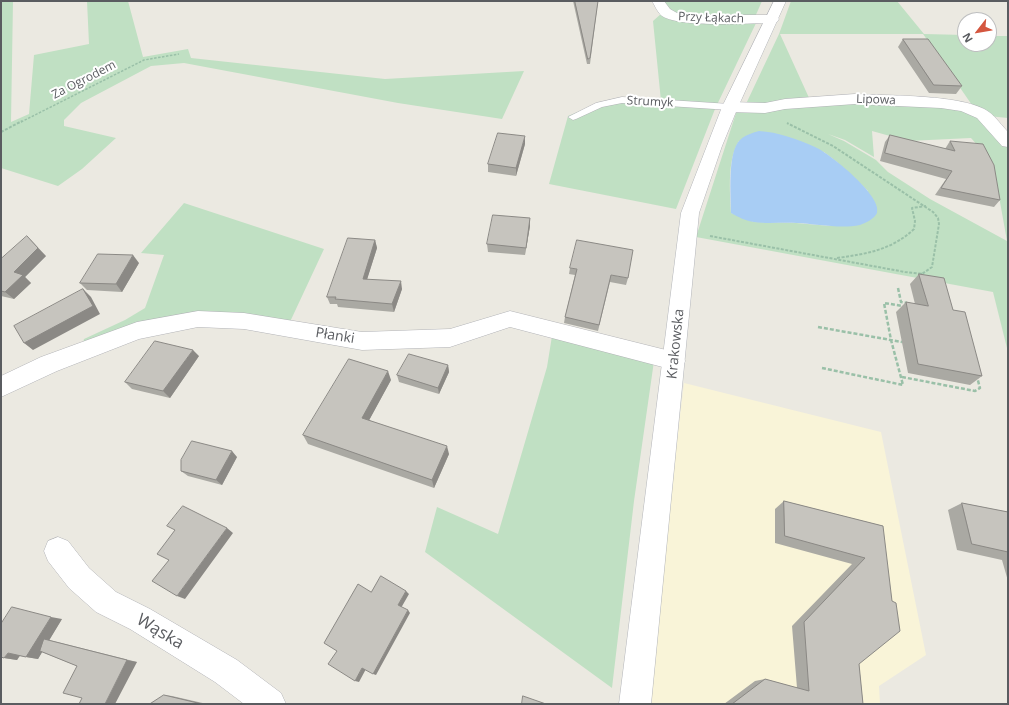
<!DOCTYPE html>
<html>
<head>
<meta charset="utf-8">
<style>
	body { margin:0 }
	#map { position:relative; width:1009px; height:705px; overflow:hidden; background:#ebe9e1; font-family:"Open Sans",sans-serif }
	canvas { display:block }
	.frame { position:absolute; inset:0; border:2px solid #5a5c60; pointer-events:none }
	.north { position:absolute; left:957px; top:12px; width:40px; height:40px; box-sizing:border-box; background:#fff; border:1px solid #bdbebf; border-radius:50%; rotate:239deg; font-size:11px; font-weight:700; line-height:16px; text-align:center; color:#5a5c60 }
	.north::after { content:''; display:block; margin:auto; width:14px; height:18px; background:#d4563f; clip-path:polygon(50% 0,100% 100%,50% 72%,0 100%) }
</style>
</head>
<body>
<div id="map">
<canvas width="1009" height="705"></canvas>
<div class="frame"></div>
<div class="north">N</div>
</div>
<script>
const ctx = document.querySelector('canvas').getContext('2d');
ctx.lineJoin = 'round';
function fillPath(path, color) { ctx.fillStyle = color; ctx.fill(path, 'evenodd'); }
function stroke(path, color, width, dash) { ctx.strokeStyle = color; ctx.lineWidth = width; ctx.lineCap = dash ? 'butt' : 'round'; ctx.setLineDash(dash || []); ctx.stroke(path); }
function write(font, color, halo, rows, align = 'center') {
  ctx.font = font + ' "Open Sans",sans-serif'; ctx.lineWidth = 4; ctx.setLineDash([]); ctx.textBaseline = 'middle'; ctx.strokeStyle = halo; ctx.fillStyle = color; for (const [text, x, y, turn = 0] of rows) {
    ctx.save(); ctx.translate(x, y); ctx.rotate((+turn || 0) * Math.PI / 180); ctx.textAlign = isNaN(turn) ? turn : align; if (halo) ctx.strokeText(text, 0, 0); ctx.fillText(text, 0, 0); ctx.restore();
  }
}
fillPath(new Path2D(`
	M 684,383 L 881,432 L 926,655 L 879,686 L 880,704 L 645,704 Z`), '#f9f4d8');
fillPath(new Path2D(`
	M 1,1 L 13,1 L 11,122 L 29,114 L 34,55 L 89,44 L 87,1 L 128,1 L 143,57 L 188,49 L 191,58 L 385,79 L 524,71 L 502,119 L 398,103 L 184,63 L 151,66 L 81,103 L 64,120 L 64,126 L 116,138 L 82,169 L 58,186 L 1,168 Z
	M 661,1 L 762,1 L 755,17 L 677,16 Z
	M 791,1 L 897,1 L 924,34 L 965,35 L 965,44 L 989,44 L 989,36 L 1008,36 L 1008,118 L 988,116 L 974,108 L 923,34 L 780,34 L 810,100 L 745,106 L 779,34 Z
	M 662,13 L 757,21 L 715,109 L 676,209 L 549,184 L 568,116 L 597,104 L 661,101 L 653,21 Z
	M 859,102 L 965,109 L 980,117 L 1008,147 L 1008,352 L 993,292 L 696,237 L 737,110 ZM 872,131 L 908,141 L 971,138 L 993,163 L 1007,241 L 930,199 L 888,172 L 876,160 L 844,141 L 828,134 L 845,140 L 874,157 ZM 739,141 L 824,152 L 837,162 L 868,191 L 830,226 L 796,223 L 754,222 L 731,213 C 730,191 727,160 739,141 Z
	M 184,203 L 324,249 L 289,324 L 200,314 L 82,347 L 84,339 L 125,320 L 145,308 L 164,255 L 141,253 Z
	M 552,336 L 654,361 L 634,501 L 612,688 L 425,552 L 437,507 L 498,534 L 547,367 Z`), '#c0e0c3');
fillPath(new Path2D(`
	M 759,131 C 778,132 797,139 815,147 C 829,153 883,196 877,213 C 875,218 866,223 860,225 C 841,229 816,224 797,223 C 783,222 768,224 754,222 C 746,221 738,217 731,213 C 731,197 727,152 740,140 C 745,135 752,133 759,131 Z`), '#a8cdf4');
const lane = new Path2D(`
	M 622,97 L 730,104 L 735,107 L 730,110 L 622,103 L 602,107 L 576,119 L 573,120 L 568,117 L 596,103 Z`);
const street = new Path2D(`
	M 652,1 L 664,1 L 670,9 L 677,13 L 692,15 L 772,15 L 777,16 L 779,19 L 777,22 L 772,23 C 748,23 681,28 662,16 C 658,13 655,6 652,1 Z
	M 855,94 C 887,96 965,94 989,112 C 996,117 1002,126 1008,132 L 1008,147 L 1002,146 L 977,118 L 961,111 L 941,108 L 855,104 L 785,109 L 765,113 L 730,112 L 725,110 L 722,107 L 725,104 L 730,102 L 765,103 L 785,99 Z
	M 198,311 L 244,313 L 362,332 L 450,329 L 510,311 L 682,354 L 685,361 L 682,368 L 674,370 L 510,327 L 450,347 L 362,350 L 244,329 L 198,327 L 139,339 L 57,371 L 1,397 L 1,376 L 41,357 L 137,322 Z
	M 58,537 L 68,541 L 89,568 L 116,592 L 150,609 L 237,660 L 281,693 L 286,704 L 244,704 L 215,682 L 130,629 L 96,612 L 69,588 L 48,561 L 44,551 L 48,541 Z`);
const secondary = new Path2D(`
	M 774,1 L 786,1 L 738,107 L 722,146 L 699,213 L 651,704 L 619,704 L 681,213 L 722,107 Z`);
stroke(lane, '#b2b3b7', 1);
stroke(street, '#b2b3b7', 1);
stroke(secondary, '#b3b5ba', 1);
stroke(new Path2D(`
	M 21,122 L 144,60 L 179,54`), '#9ac0a8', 1.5, [2.5, 1.5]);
stroke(new Path2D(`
	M 1,132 L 22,121
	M 710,236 L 905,272 L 922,274 L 932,267 L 939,224 L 938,218 L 933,212 L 833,146 L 787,123
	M 837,258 C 866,254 892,250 914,229 L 915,221 L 912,208 L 926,206`), '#9ac0a8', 2, [3, 1.5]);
stroke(new Path2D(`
	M 919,274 L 922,274
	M 898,288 L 901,302 L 907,303
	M 818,327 L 902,342
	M 822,368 L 903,385 L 891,340 L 884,303 L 903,306
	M 902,377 L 975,391 L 980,388 L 977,377`), '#9ac0a8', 2.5, [4, 2]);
fillPath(lane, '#fff');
fillPath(street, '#fff');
fillPath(secondary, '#fff');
fillPath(new Path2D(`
	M 573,1 L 598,1 L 590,64 L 587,64 Z
	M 903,39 L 962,86 L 956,94 L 929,93 L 898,47 Z
	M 890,135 L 945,149 L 950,141 L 1000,200 L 994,207 L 935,195 L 946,179 L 880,161 L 885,142 Z
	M 525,144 L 516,176 L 488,172 L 488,164 Z
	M 530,218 L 530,226 L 525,255 L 488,252 L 487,244 Z
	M 375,240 L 377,248 L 367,279 L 402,289 L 394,312 L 338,307 L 337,304 L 330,304 L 327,297 Z
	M 46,256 L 25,277 L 31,283 L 14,299 L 1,296 L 1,259 Z
	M 139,263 L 122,292 L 87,290 L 80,283 Z
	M 570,268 L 628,278 L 626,285 L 610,282 L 598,331 L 564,323 L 565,317 L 575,275 L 569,274 Z
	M 919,274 L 953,310 L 982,376 L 970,385 L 908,373 L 896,312 L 906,302 L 915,304 L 910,284 Z
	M 199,356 L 170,398 L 132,389 L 125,382 Z
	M 448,365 L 449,372 L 439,394 L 399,382 L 397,375 Z
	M 391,380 L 369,420 L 449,454 L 434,488 L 308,444 L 303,435 Z
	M 237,457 L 222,485 L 188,476 L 181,471 Z
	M 784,501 L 883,526 L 859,664 L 863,704 L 724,704 L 755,681 L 765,679 L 797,688 L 792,626 L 852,564 L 775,543 L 775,509 Z
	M 962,503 L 1008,512 L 1008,581 L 1002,560 L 957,550 L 948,510 Z
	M 62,619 L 49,640 L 137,662 L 82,698 L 77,666 L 42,652 L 38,659 L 20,656 L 17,660 L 4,658 Z
	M 164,695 L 172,696 L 207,704 L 150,704 Z`), '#aaa9a3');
fillPath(new Path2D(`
	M 525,136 L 525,144 L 516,176 L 516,168 Z
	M 530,218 L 530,226 L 525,255 L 526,248 Z
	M 27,236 L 46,256 L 25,277 L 31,283 L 14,299 L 5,292 L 14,272 Z
	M 375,240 L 377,248 L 365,286 L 363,279 Z
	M 133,255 L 139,263 L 122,292 L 116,284 Z
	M 401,281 L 402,289 L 394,312 L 392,304 Z
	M 83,289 L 91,297 L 100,314 L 33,350 L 24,343 Z
	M 193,350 L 199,356 L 170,398 L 163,391 Z
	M 448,365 L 449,372 L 439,394 L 438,388 Z
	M 388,371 L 391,380 L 366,426 L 362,418 Z
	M 447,446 L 449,454 L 434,488 L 432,480 Z
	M 232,451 L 237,457 L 222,485 L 216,480 Z
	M 227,528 L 233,533 L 185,599 L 177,596 Z
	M 406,591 L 409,594 L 401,608 L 398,605 Z
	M 408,610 L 410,613 L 376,675 L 373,674 Z
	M 51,617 L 62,619 L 38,659 L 26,657 Z
	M 8,653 L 20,655 L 17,660 L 4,658 Z
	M 127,660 L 137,662 L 115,704 L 105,704 Z
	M 362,668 L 366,669 L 359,682 L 355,681 Z`), '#8b8985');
const building = new Path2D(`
	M 575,1 L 598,1 L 590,58 L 588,59 Z
	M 903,39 L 928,39 L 962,86 L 934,85 Z
	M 498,133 L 525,136 L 516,168 L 488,164 Z
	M 890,135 L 955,151 L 950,141 L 983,144 L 994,165 L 1000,200 L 941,188 L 952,171 L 885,153 Z
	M 493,215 L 530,218 L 526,248 L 487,244 Z
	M 27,236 L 38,248 L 14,272 L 23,275 L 5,292 L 1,291 L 1,259 Z
	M 348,238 L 375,240 L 363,279 L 401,281 L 392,304 L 335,299 L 336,297 L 327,297 Z
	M 577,240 L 633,250 L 628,278 L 611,275 L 599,325 L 565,317 L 577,269 L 570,268 Z
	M 98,254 L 133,255 L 116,284 L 80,283 Z
	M 919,274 L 944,278 L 953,310 L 965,312 L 982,376 L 918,364 L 906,302 L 928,306 Z
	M 83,289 L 93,306 L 24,343 L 14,326 Z
	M 155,341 L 193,350 L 163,391 L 125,382 Z
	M 409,354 L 448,365 L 438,388 L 397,375 Z
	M 349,359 L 388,371 L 362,418 L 447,446 L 432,480 L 303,435 Z
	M 192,441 L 232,451 L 216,480 L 181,471 L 181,460 Z
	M 784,501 L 883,526 L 892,601 L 896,603 L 900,631 L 859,664 L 863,704 L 732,704 L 765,679 L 809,691 L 804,622 L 865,558 L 785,536 Z
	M 962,503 L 1008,512 L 1008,552 L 972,544 Z
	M 183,506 L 227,528 L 177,596 L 152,581 L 169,560 L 157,554 L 175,530 L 167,526 Z
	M 381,576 L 406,591 L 398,605 L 408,610 L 373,674 L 362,668 L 355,681 L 328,664 L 337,651 L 324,643 L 358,584 L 371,592 Z
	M 12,607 L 51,617 L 26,657 L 8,653 L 4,658 L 1,657 L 1,624 Z
	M 44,639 L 127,660 L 105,704 L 79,704 L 82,698 L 63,693 L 77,666 L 40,651 Z
	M 164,695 L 202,704 L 150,704 Z
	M 523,696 L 546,704 L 522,704 Z`);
fillPath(building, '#c6c4be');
stroke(building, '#8b8985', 1);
write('12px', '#5a5c60', '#fff', [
	["Przy Łąkach",711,18,2],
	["Za Ogrodem",84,80,-27],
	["Lipowa",876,100,2],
	["Strumyk",650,102,3]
]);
write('14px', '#5a5c60', '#fff', [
	["Płanki",335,336,9],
	["Krakowska",676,344,-84]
]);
write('17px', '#5a5c60', '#fff', [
	["Wąska",160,632,31]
]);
</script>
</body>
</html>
